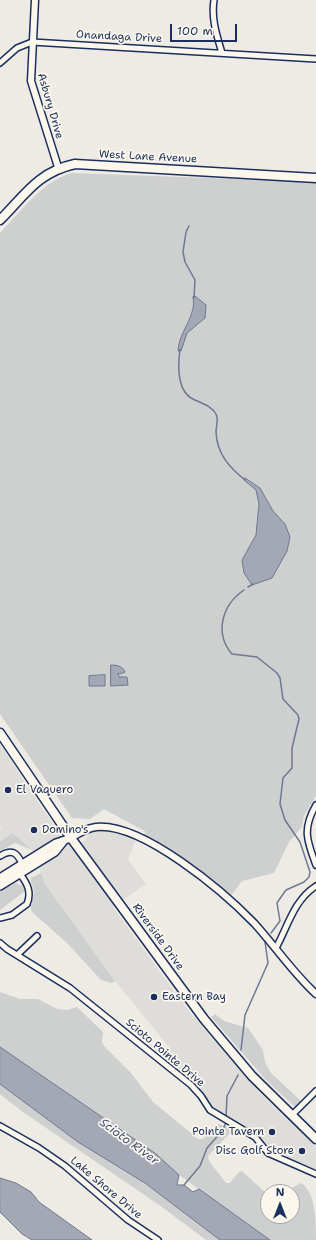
<!DOCTYPE html>
<html>
<head>
<meta charset="utf-8">
<style>
	body { margin:0 }
	#map { position:relative; width:316px; height:1240px; overflow:hidden; background:#eeebe4; font-family:"Shantell Sans",sans-serif }
	canvas { display:block }
	.north { position:absolute; left:260px; top:1184px; width:40px; height:40px; box-sizing:border-box; background:#fbf7ec; border:1px solid #a1a7b3; border-radius:50%; rotate:0deg; font-size:11px; font-weight:700; line-height:16px; text-align:center; color:#1b2f5e }
	.north::after { content:''; display:block; margin:auto; width:14px; height:18px; background:#1b2f5e; clip-path:polygon(50% 0,100% 100%,50% 72%,0 100%) }
	.scale { position:absolute; left:170px; top:24px; width:67px; height:18px; box-sizing:border-box; border:2px solid #1b2f5e; border-top:0; padding-left:5px; font-size:12px; line-height:14px; white-space:nowrap; color:#1b2f5e; -webkit-text-stroke:3px #fbf7ec; paint-order:stroke }
</style>
</head>
<body>
<div id="map">
<canvas width="316" height="1240"></canvas>
<div class="north">N</div>
<div class="scale">100 m</div>
</div>
<script>
const ctx = document.querySelector('canvas').getContext('2d');
ctx.lineJoin = 'round';
function fillPath(path, color) { ctx.fillStyle = color; ctx.fill(path, 'evenodd'); }
function stroke(path, color, width, dash) { ctx.strokeStyle = color; ctx.lineWidth = width; ctx.lineCap = dash ? 'butt' : 'round'; ctx.setLineDash(dash || []); ctx.stroke(path); }
function write(font, color, halo, rows, align = 'center') {
  ctx.font = font + ' "Shantell Sans",sans-serif'; ctx.lineWidth = 3.5; ctx.setLineDash([]); ctx.textBaseline = 'middle'; ctx.strokeStyle = halo; ctx.fillStyle = color; for (const [text, x, y, turn = 0] of rows) {
    ctx.save(); ctx.translate(x, y); ctx.rotate((+turn || 0) * Math.PI / 180); ctx.textAlign = isNaN(turn) ? turn : align; if (halo) ctx.strokeText(text, 0, 0); ctx.fillText(text, 0, 0); ctx.restore();
  }
}
fillPath(new Path2D(`
	M 0,744 L 44,811 L 72,850 L 85,840 L 91,832 L 96,830 L 123,834 L 136,839 L 128,860 L 146,884 L 113,907 L 188,1010 L 260,1093 L 316,1147 L 316,1170 L 274,1153 L 253,1133 L 215,1111 L 196,1084 L 171,1061 L 169,1047 L 115,981 L 56,899 L 45,884 L 32,850 L 13,833 L 0,841 L 0,830 L 2,829 L 0,827 Z`), '#deddda');
fillPath(new Path2D(`
	M 71,173 L 316,182 L 316,796 L 304,816 L 302,827 L 289,842 L 274,873 L 242,881 L 230,897 L 202,873 L 143,835 L 146,832 L 104,809 L 90,819 L 72,818 L 0,714 L 0,233 C 21,211 42,182 71,173 Z
	M 13,833 L 32,850 L 15,843 L 0,851 L 0,841 Z
	M 41,873 L 45,884 L 115,981 L 112,983 L 101,980 L 67,943 L 32,912 C 29,906 33,900 34,893 C 34,888 30,883 31,878 Z
	M 16,883 L 22,886 L 25,891 L 0,910 L 0,891 Z
	M 0,992 L 20,999 L 38,999 L 57,1009 L 67,1010 L 77,1007 L 103,1032 L 102,1042 L 104,1046 L 131,1073 L 153,1102 L 198,1139 L 203,1139 L 218,1124 L 232,1128 L 232,1131 L 208,1156 L 209,1161 L 226,1183 L 230,1183 L 239,1172 L 242,1171 L 268,1195 L 268,1216 L 292,1216 L 292,1192 L 284,1192 L 301,1183 C 316,1192 316,1222 316,1240 L 270,1240 L 179,1175 L 156,1154 L 0,1047 Z
	M 215,1014 L 224,1021 L 248,1028 L 263,1050 L 265,1062 L 271,1073 L 302,1102 L 295,1107 L 266,1080 L 211,1017 Z
	M 0,1084 L 78,1142 L 145,1183 L 220,1240 L 206,1240 L 162,1207 L 20,1110 L 0,1094 Z`), '#cecfcf');
const water = new Path2D(`
	M 195,296 L 206,305 L 205,318 L 187,333 L 181,351 L 178,351 C 179,331 197,316 193,297 Z
	M 245,478 L 260,488 L 273,511 L 285,524 L 290,537 L 287,551 L 272,578 L 252,585 L 244,573 L 242,560 L 256,535 L 259,504 L 256,490 L 244,480 Z
	M 111,665 C 116,665 123,666 125,672 L 120,674 L 118,673 L 119,677 L 127,677 L 128,685 L 111,686 Z
	M 105,675 L 105,686 L 89,686 L 89,676 Z
	M 0,1047 L 156,1154 L 179,1175 L 177,1185 L 184,1185 L 193,1192 L 199,1189 L 270,1240 L 220,1240 L 145,1183 L 78,1142 L 0,1084 Z
	M 0,1178 L 16,1183 L 31,1192 L 39,1202 L 92,1240 L 32,1240 L 22,1234 L 0,1212 Z`);
fillPath(water, '#a3a8b4');
stroke(water, '#6d7892', 1);
stroke(new Path2D(`
	M 189,226 L 186,232 L 183,252 L 185,262 L 195,280 L 194,298
	M 180,349 C 178,364 177,389 191,398 C 200,403 211,405 216,414 C 219,420 216,426 216,432 C 217,454 229,467 245,480
	M 248,587 L 253,584
	M 244,590 C 222,605 214,633 232,654 L 257,657 L 277,673 L 280,678 L 283,699 L 298,715 L 299,719 L 292,748 L 292,768 L 283,778 L 280,804 L 285,820 L 300,842 L 310,872 L 309,877 L 304,882 L 286,890 L 281,897 L 277,903 L 280,921 L 271,933
	M 241,1050 L 245,1015 L 268,963 L 265,942
	M 226,1118 L 227,1096 L 238,1075
	M 184,1185 L 200,1166 L 207,1148 L 223,1130 L 226,1122`), '#6d7892', 1.5);
const minor = new Path2D(`
	M 214,0 C 211,19 217,36 222,53
	M 0,63 L 17,48 L 32,42 L 316,59
	M 316,805 C 302,829 307,841 316,865
	M 0,856 C 12,849 17,852 22,864
	M 0,918 L 12,915 L 27,904 C 32,892 27,883 20,874
	M 0,943 L 7,949 L 70,988 L 191,1085 L 201,1096 L 210,1110 L 255,1137 L 268,1153 L 316,1174
	M 276,948 C 288,926 294,900 316,886
	M 17,955 L 37,936
	M 292,1115 L 316,1091
	M 0,1126 L 39,1148 L 65,1166 L 128,1220 L 158,1240`);
const tertiary = new Path2D(`
	M 35,0 L 31,81 L 58,167
	M 71,838 C 79,833 87,828 96,827 C 142,822 224,892 254,923 C 275,946 293,973 316,994`);
const secondary = new Path2D(`
	M 0,878 L 56,843 L 71,838
	M 0,886 L 55,852 L 63,842`);
const primary = new Path2D(`
	M 0,220 C 25,195 38,172 75,164 L 316,178
	M 0,733 L 71,838 L 204,1019 L 252,1076 L 316,1139`);
stroke(minor, '#1b2f5e', 8);
stroke(tertiary, '#1b2f5e', 9);
stroke(secondary, '#1b2f5e', 10);
stroke(primary, '#1b2f5e', 11);
stroke(minor, '#fbf7ec', 5);
stroke(tertiary, '#fbf7ec', 6);
stroke(secondary, '#fbf7ec', 7);
stroke(primary, '#fbf7ec', 8);
for (const [x, y, r, color] of [
	[8,790,4,"#1b2f5e"],
	[34,830,4,"#1b2f5e"],
	[154,997,4,"#1b2f5e"],
	[272,1132,4,"#1b2f5e"],
	[302,1151,4,"#1b2f5e"]
]) { const dot = new Path2D(); dot.arc(x, y, r, 0, 2 * Math.PI); ctx.fillStyle = color; ctx.fill(dot); stroke(dot, '#fbf7ec', 1.5); }
write('11px', '#1b2f5e', '#fbf7ec', [
	["Onandaga Drive",119,37,3],
	["Asbury Drive",50,106,74],
	["West Lane Avenue",148,157,3],
	["Riverside Drive",158,937,54],
	["Scioto Pointe Drive",165,1053,40],
	["Lake Shore Drive",106,1188,40]
]);
write('11px', '#1b2f5e', '#fbf7ec', [
	["El Vaquero",16,790],
	["Domino's",42,830],
	["Eastern Bay",162,997],
	["Pointe Tavern",264,1132,"right"],
	["Disc Golf Store",294,1151,"right"]
], 'left');
write('italic 12px', '#445378', '#fbf7ec', [
	["Scioto River",129,1142,36]
]);
</script>
</body>
</html>
